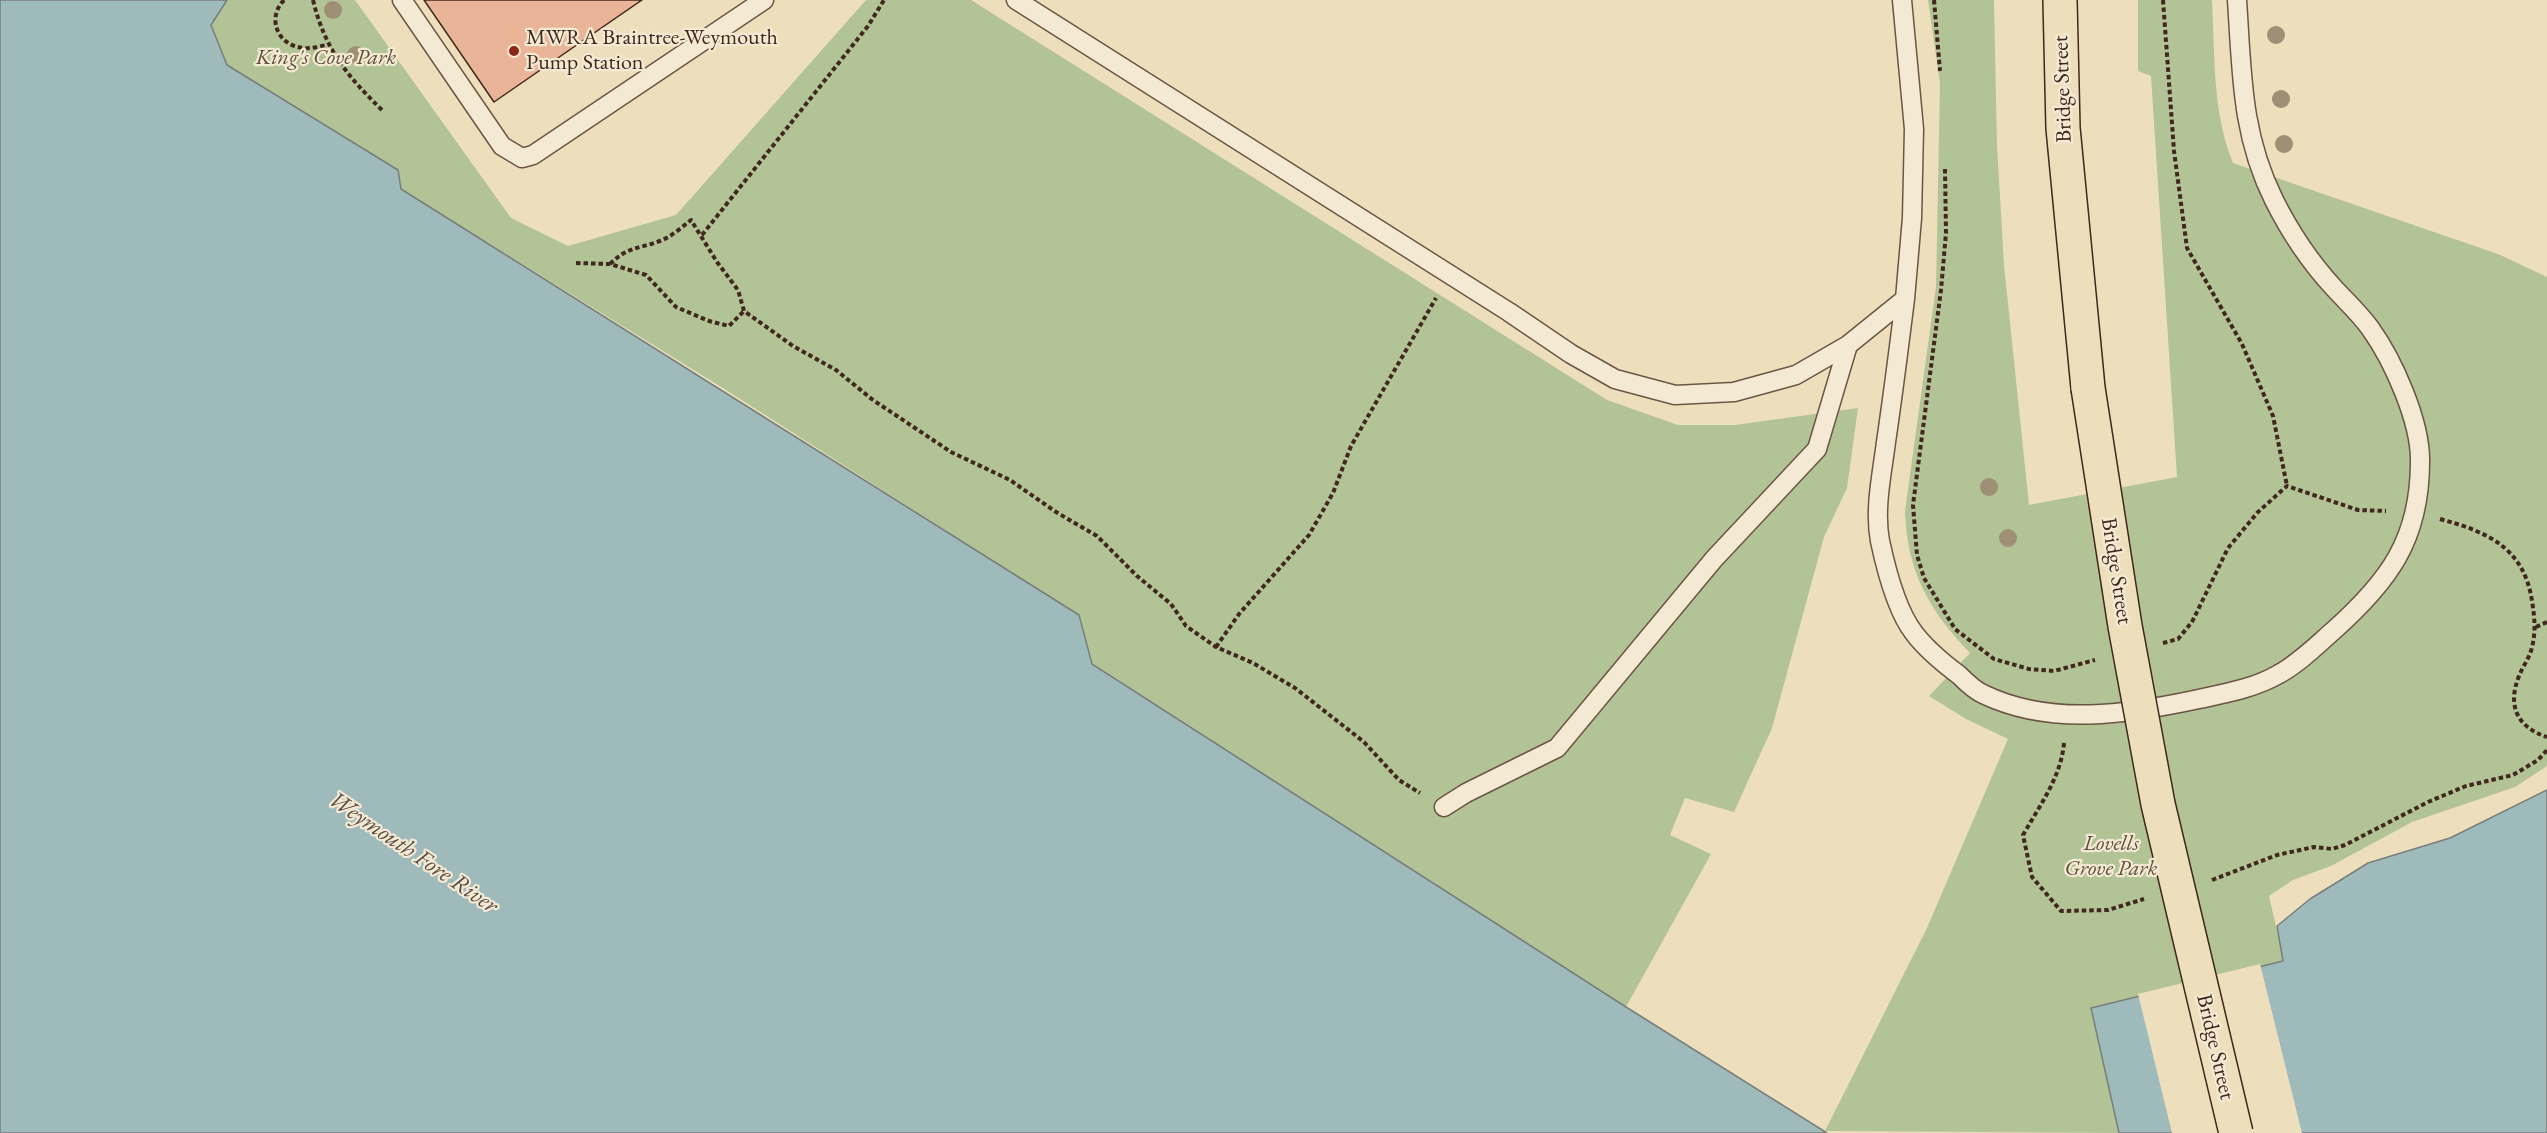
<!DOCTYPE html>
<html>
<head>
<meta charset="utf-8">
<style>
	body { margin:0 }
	canvas { display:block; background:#eedfbc }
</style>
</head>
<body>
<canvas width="2547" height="1133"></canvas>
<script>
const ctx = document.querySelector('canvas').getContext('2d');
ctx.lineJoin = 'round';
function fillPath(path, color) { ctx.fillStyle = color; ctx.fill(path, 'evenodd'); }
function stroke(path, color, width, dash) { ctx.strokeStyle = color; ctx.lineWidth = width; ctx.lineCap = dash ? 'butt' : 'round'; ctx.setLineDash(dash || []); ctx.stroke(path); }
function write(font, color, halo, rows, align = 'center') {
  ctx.font = font + ' "EB Garamond",serif'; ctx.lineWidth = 4.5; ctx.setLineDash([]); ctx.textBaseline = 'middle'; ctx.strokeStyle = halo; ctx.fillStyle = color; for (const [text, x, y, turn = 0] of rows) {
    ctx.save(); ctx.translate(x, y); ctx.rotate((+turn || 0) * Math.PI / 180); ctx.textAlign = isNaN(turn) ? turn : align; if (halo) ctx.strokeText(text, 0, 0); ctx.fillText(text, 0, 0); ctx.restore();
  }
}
fillPath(new Path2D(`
	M 227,0 L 355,0 L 511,218 L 568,246 L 676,215 L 866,0 L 971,0 L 1607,400 L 1678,425 L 1735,425 L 1858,408 L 1847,488 L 1824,537 L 1772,728 L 1734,812 L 1685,798 L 1670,835 L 1711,854 L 1626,1007 L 1092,663 L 1078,615 L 726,390 L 401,189 L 398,170 L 227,65 L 211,25 Z
	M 1928,0 L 1994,0 L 1997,145 L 2004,265 L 2029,505 L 2177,477 L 2151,76 L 2138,71 L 2138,0 L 2212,0 C 2215,54 2212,112 2233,163 L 2498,254 L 2547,277 L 2547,766 L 2515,787 L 2412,822 L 2331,866 L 2293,880 L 2269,896 L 2284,961 L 2091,1008 L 2119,1133 L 1825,1131 L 1927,928 L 2008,739 L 1966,719 L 1929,696 L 1970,653 C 1929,610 1907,572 1905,511 L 1936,287 L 1940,83 Z`), '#b2c396');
const water = new Path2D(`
	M 0,0 L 227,0 L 211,25 L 227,65 L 398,170 L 401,189 L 1079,615 L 1092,664 L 1626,1007 L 1827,1133 L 0,1133 Z
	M 2547,790 L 2547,1133 L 2119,1133 L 2091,1008 L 2283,961 L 2277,926 L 2310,899 L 2368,863 L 2450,838 Z`);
fillPath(water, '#9ebabb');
stroke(water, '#797f7c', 1.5);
fillPath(new Path2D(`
	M 2260,964 L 2302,1133 L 2172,1133 L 2138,994 Z`), '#eedfbc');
const building = new Path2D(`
	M 424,0 L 642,0 L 494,102 Z`);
fillPath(building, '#e9b498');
stroke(building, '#41271d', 1.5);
const service = new Path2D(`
	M 402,0 L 502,146 L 522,158 L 533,155 L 764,0
	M 1016,0 L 1509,312 L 1571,354 L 1615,379 L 1675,395 L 1734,392 L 1796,375 L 1848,345 L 1905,299 L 1912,218 L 1914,129 L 1902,0
	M 1905,299 C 1899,347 1893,395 1886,442 C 1882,474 1874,509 1880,541 C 1886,569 1896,610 1914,633 C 1926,649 1943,663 1959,675 C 1966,682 1974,690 1983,694 C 2051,727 2129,714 2199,699 C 2227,693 2255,688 2279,674 C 2299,663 2316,646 2333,631 C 2388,582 2420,540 2420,462 C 2421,422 2393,360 2370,328 C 2360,314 2346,301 2334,288 C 2310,262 2290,232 2274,200 C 2241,134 2242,73 2237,0
	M 1444,807 L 1466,793 L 1557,748 L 1714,559 L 1817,449 L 1848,345`);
const primary = new Path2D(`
	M 2060,0 L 2063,128 L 2088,388`);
stroke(service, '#6c5545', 21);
stroke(primary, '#41271d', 36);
stroke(new Path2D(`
	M 284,0 C 266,19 278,46 304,48 C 311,49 320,46 328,45
	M 313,0 C 325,50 348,77 384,112
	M 1934,0 L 1940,71
	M 2163,0 L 2174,151 L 2187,248 L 2242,344 L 2273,416 L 2287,486
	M 1945,169 L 1946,233 L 1941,290 L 1913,505 L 1917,555 L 1924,578 L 1955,629 L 1994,659 L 2029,669 L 2054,671 L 2095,660
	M 702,235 L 868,26 L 884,0
	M 576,263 L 610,264 L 646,275 L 676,307 L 709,321 L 729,326 L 744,311
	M 610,264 C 627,247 638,249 660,241 C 671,237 682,227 691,220 L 717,262 L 738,290 L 744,311 L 793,346 L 836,370 L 873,400 L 951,452 L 1010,480 L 1056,512 L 1097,536 L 1137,576 L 1171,604 L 1186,626 L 1216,647 L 1253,663 L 1295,688 L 1364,742 L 1399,780 L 1420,793
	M 2440,519 C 2488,532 2524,548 2532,601 C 2535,619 2536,634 2531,651 C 2528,660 2522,668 2519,676 C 2507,706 2517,727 2547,737
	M 2536,627 L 2547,622
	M 2163,643 L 2178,639 L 2192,622 L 2228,548 L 2258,512 L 2287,486 L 2358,510 L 2386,511
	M 1216,647 L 1239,614 L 1309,535 L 1333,493 L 1351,446 L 1436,298
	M 2064,743 C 2061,777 2040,805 2023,835 L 2032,877 L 2061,911 L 2108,910 L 2144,899
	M 2212,880 L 2277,855 L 2314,847 L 2332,849 L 2345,845 L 2428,802 L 2466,786 L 2513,775 L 2538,760 L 2547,750`), '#41271d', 4, [4.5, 3]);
stroke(service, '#f4ead3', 18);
stroke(primary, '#eedfbc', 33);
const primaryBridge = new Path2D(`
	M 2088,388 L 2125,626 L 2158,804 L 2236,1133`);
stroke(primaryBridge, '#41271d', 36, []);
stroke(primaryBridge, '#eedfbc', 33);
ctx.fillStyle = '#9e8f75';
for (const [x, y] of [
	[333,10],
	[2276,35],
	[356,55],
	[2281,99],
	[2284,144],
	[1989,487],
	[2008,538]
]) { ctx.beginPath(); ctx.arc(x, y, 9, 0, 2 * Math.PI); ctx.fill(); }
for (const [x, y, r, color] of [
	[514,51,6,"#8f2418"]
]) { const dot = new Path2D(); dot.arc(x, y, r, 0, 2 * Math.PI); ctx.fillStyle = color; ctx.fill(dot); stroke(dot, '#f4ead3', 2); }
write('22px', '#41271d', '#f4ead3', [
	["MWRA Braintree-Weymouth",526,38],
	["Pump Station",526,63]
], 'left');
write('italic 22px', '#5d4e3b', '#f4ead3', [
	["King's Cove Park",326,58],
	["Lovells",2111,844],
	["Grove Park",2111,869]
]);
write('22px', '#41271d', '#f4ead3', [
	["Bridge Street",2063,89,-92],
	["Bridge Street",2116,571,81],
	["Bridge Street",2215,1047,77]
]);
write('italic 24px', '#584c44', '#f4ead3', [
	["Weymouth Fore River",413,853,34]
]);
</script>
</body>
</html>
